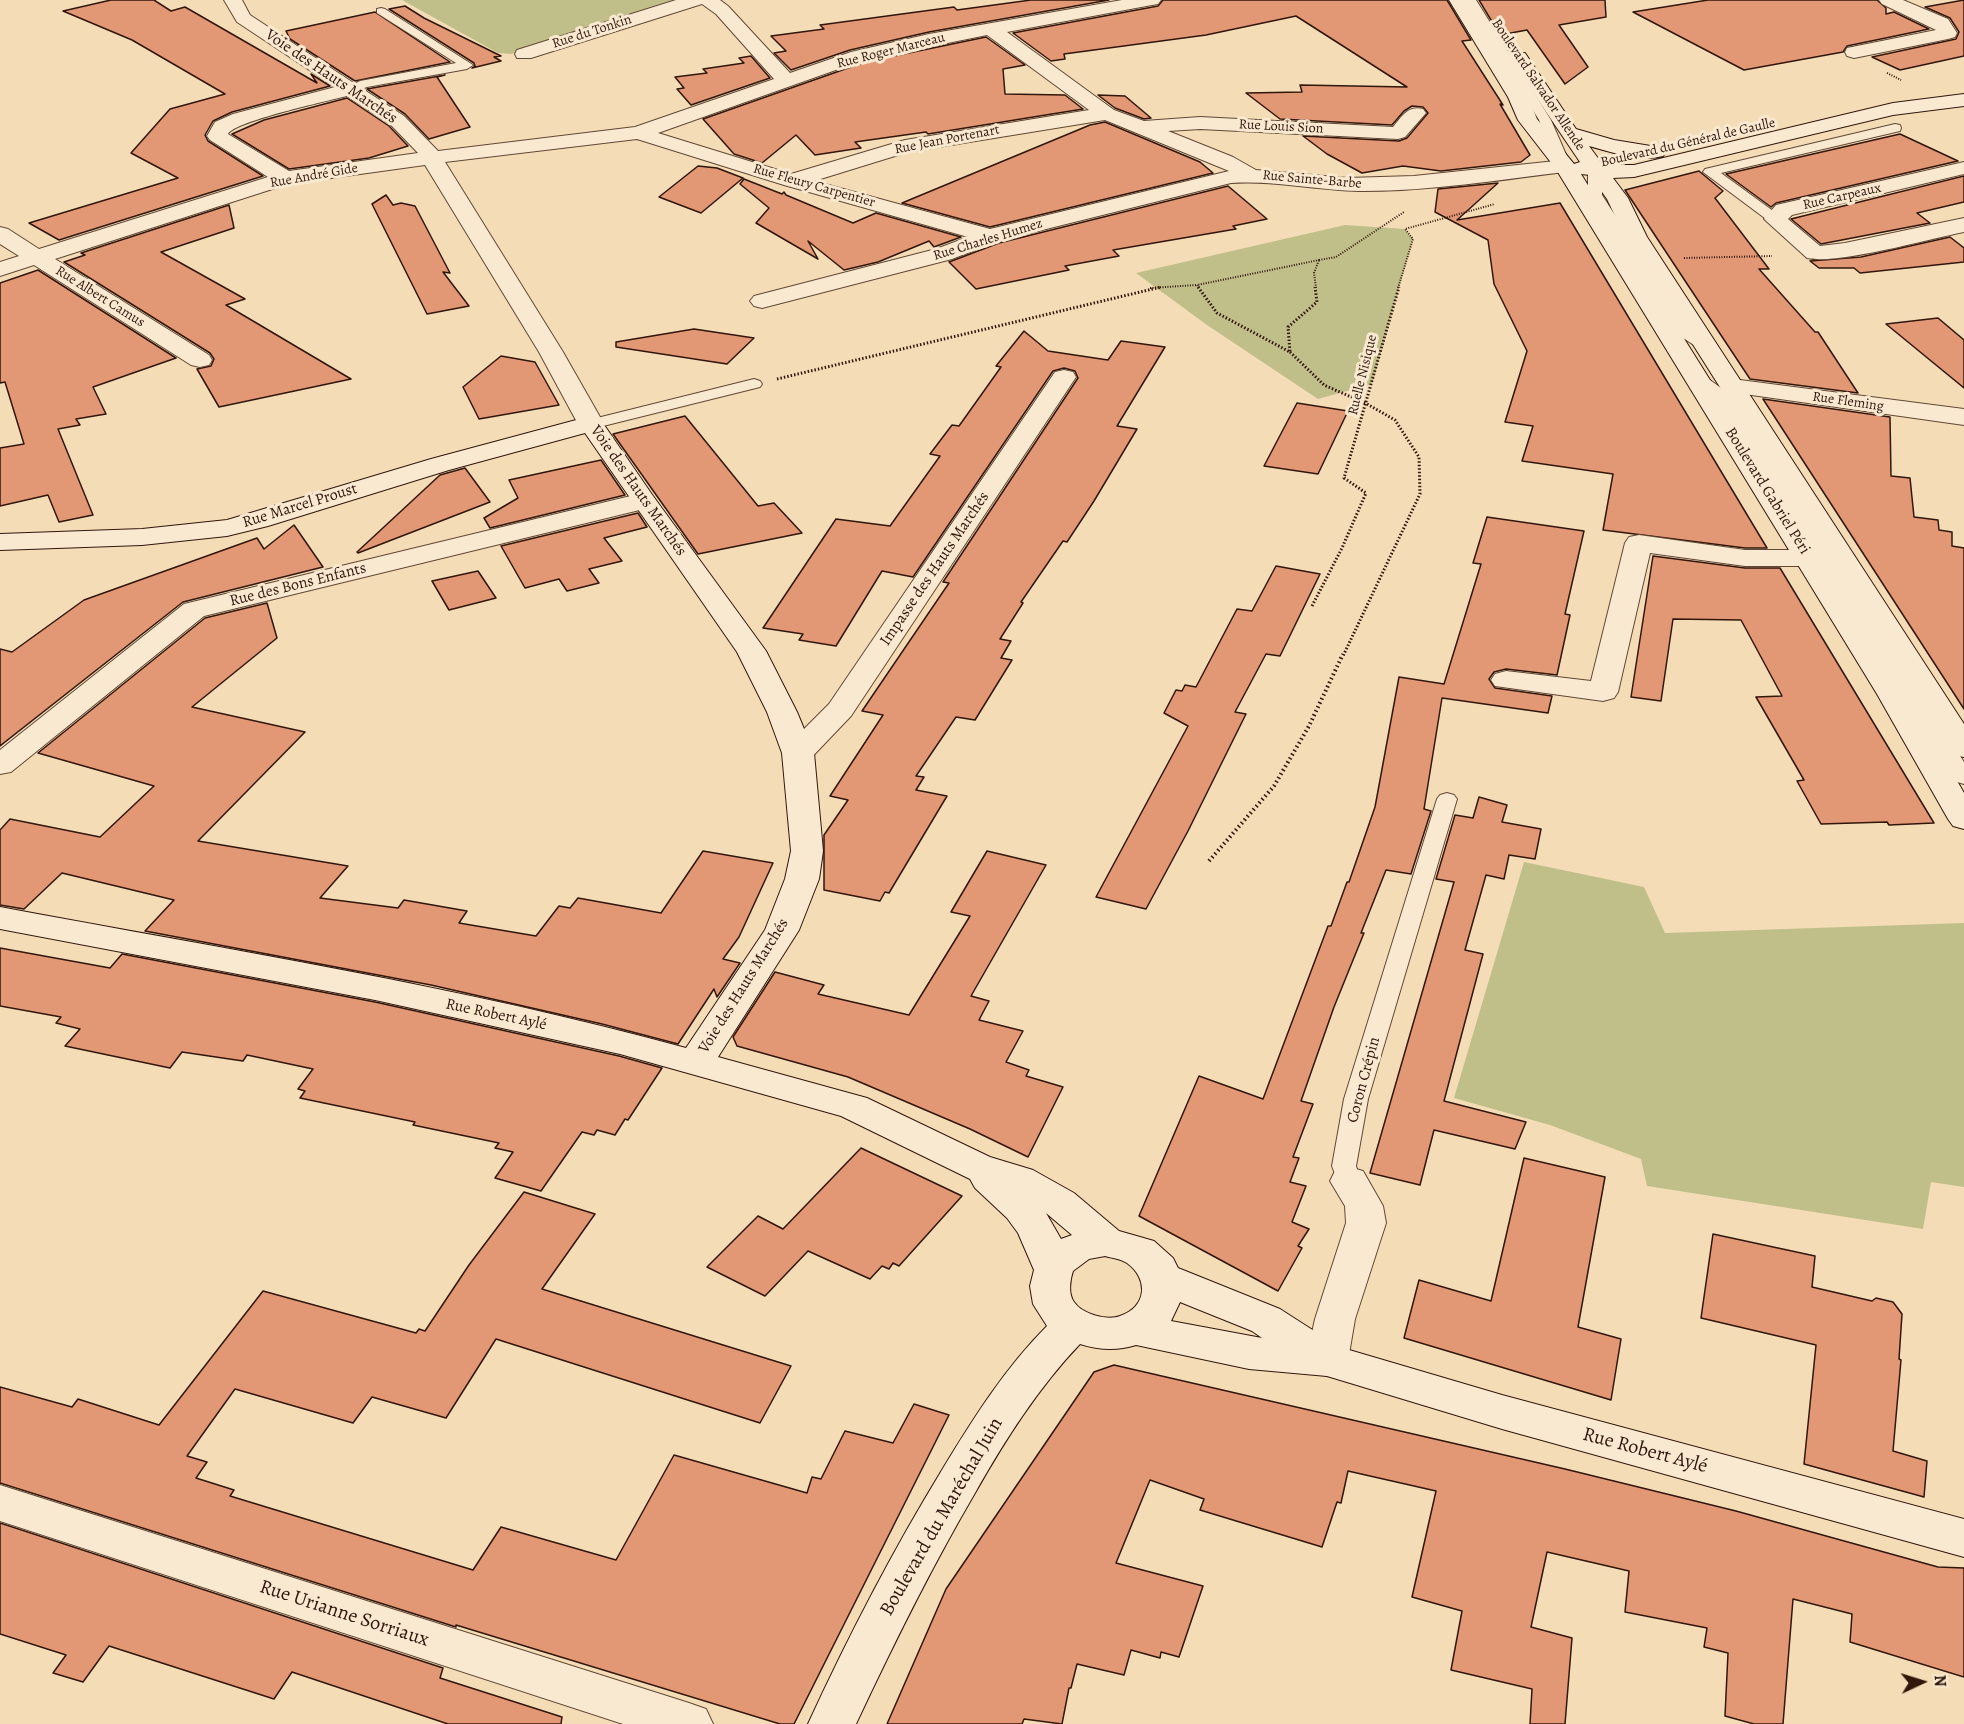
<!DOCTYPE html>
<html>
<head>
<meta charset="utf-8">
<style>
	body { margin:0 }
	#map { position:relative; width:1964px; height:1724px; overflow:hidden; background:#f4ddb6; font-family:Alegreya,serif }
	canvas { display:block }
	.north { position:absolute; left:1892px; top:1652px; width:60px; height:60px; -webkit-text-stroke:4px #f8e9d0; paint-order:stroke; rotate:86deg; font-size:16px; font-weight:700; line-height:24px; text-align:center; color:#31160c }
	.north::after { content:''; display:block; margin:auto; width:21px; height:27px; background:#31160c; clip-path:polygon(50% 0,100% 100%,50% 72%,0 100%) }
</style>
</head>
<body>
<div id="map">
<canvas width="1964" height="1724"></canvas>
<div class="north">N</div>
</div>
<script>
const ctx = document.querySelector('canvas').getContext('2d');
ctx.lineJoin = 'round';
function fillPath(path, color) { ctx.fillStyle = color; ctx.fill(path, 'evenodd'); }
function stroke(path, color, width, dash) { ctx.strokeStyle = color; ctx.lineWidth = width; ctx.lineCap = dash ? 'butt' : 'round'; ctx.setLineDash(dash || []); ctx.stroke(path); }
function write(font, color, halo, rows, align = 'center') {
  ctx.font = font + ' Alegreya,serif'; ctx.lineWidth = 6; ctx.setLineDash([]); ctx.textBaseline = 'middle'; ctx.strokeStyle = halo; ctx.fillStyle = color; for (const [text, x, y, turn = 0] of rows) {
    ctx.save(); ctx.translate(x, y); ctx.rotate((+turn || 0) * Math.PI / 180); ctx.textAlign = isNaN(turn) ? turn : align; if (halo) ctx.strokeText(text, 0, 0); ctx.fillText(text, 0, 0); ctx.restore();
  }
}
fillPath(new Path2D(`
	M 402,0 L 682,0 L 511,54 L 498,53 Z
	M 1345,225 L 1405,229 L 1413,239 L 1372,384 L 1318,399 L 1207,325 L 1136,273 Z
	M 1524,862 L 1644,887 L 1665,933 L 1964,923 L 1964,1187 L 1931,1182 L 1923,1229 L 1647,1186 L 1641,1159 L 1550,1125 L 1454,1098 Z`), '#c1bf89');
const building = new Path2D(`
	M 111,0 L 154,0 L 171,11 L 185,7 L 317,83 L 311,74 L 330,86 L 232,112 L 213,121 L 205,135 L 208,141 L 263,176 L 59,240 L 29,223 L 178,178 L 131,153 L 170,109 L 225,94 L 132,40 L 63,11 Z
	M 1031,0 L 1109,0 L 929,32 L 850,50 L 791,70 L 774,53 L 786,51 L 771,36 L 824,29 L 820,25 L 954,7 L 957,10 Z
	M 1163,0 L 1447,0 L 1471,40 L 1462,41 L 1503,105 L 1500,104 L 1530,155 L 1521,162 L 1441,171 L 1403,166 L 1362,173 L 1327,154 L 1303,136 L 1399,141 L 1407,138 L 1428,113 L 1423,107 L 1412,106 L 1404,111 L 1392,125 L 1280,119 L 1246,93 L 1302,92 L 1300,85 L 1407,87 L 1296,16 L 1206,35 L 1064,54 L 1065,59 L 1051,61 L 1013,33 L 1158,6 Z
	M 1479,0 L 1605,0 L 1606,17 L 1559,25 L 1588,67 L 1565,84 L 1527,30 L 1500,35 Z
	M 1708,0 L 1877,0 L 1886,8 L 1886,14 L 1894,12 L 1929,29 L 1847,46 L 1843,52 L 1744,70 L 1633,12 Z
	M 1964,0 L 1964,56 L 1900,70 L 1872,57 L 1956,39 L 1959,32 L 1950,18 L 1925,7 Z
	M 405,6 L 424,18 L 501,56 L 494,57 L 501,61 L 472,68 L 475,66 L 474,63 L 389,9 Z
	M 375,12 L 450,62 L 355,81 L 290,39 L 286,31 Z
	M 986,37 L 1025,65 L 1003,69 L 1005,94 L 1065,95 L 1083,109 L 928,134 L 926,132 L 855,142 L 861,148 L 815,155 L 796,135 L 762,163 L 734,154 L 703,119 L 865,62 Z
	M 751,56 L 770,78 L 691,105 L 677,89 L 684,88 L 675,77 L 707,73 L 703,69 L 744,63 L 739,58 Z
	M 445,75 L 437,77 L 470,127 L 429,139 L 405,114 L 367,89 Z
	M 1098,95 L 1125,96 L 1151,118 L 1144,119 L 1115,108 Z
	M 347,98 L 389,126 L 408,146 L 369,158 L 289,169 L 232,134 L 264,120 Z
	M 1105,122 L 1200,162 L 1213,173 L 990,227 L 902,203 L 1090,125 Z
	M 1900,134 L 1958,161 L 1776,203 L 1771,207 L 1726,174 Z
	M 698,166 L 717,168 L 743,178 L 701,213 L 659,197 Z
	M 1699,171 L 1723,191 L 1715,198 L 1769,269 L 1759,269 L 1815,332 L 1818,332 L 1858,393 L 1750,379 L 1625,190 Z
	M 1964,176 L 1964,202 L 1917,213 L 1930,223 L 1821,244 L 1791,219 Z
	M 744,179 L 782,194 L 784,192 L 786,195 L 853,223 L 876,213 L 961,237 L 934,247 L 929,241 L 878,262 L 844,270 L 808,241 L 818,259 L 756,223 L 769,208 L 740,184 Z
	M 1498,183 L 1457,220 L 1560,203 L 1767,548 L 1745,548 L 1603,530 L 1613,474 L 1522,461 L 1533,426 L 1505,422 L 1527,351 L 1494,284 L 1488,240 L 1435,212 L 1438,189 Z
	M 1228,186 L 1267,219 L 1233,226 L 1236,229 L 1113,250 L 1119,256 L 1065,266 L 1069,270 L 976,289 L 949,262 L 999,243 Z
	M 386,195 L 393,205 L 401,203 L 415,206 L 450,273 L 443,272 L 469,306 L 427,314 L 372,204 Z
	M 229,205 L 234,228 L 161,252 L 245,299 L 226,305 L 351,379 L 219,407 L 197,369 L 211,366 L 214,359 L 210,353 L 64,262 L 85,255 L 81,253 Z
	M 1950,237 L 1964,248 L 1964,262 L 1860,273 L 1854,268 L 1819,268 L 1810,261 L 1861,257 Z
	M 38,270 L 176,358 L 93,387 L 106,414 L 76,419 L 80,425 L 58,429 L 93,515 L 59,522 L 48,495 L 0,506 L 0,448 L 24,444 L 5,382 L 0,383 L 0,283 Z
	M 1938,318 L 1964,340 L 1964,388 L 1886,324 Z
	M 694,329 L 754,338 L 727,364 L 616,347 L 616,342 Z
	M 1024,331 L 1048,351 L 1108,360 L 1121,341 L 1165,347 L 1117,426 L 1137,429 L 1094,501 L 1067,542 L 1063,541 L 1021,602 L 1023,603 L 1000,639 L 1011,641 L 1001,658 L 1012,660 L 975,720 L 956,717 L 916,776 L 924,777 L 916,790 L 947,796 L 889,893 L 885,892 L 880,901 L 824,890 L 824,835 L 848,800 L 830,796 L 883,715 L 862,711 L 949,583 L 943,582 L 1078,378 L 1075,371 L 1064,368 L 1053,371 L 913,577 L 882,571 L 836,646 L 799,640 L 803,634 L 763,628 L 836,519 L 890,526 L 940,456 L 930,454 L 952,425 L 959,426 L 1001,367 L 996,366 Z
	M 501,356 L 535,362 L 559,405 L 479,419 L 463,387 Z
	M 1763,399 L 1890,417 L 1891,476 L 1910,478 L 1914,517 L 1938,520 L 1939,530 L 1952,532 L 1952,546 L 1964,548 L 1964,709 Z
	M 1297,403 L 1348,411 L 1318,474 L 1264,466 Z
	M 685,416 L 758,506 L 774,503 L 802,533 L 698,554 L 613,434 Z
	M 601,460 L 625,495 L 490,528 L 484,518 L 518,498 L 509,480 Z
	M 465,468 L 490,502 L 358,553 L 357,552 L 440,475 Z
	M 638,513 L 647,527 L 604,538 L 622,561 L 589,569 L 599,583 L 567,591 L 559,579 L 525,588 L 501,546 Z
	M 1487,517 L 1584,531 L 1565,614 L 1570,615 L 1557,675 L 1506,669 L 1494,672 L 1489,679 L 1495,688 L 1552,696 L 1548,713 L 1442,698 L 1424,809 L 1431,811 L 1411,874 L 1386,870 L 1361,933 L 1364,933 L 1334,1007 L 1301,1101 L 1313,1104 L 1293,1157 L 1299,1158 L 1290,1182 L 1306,1186 L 1292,1222 L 1309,1229 L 1298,1246 L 1302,1248 L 1278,1291 L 1139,1216 L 1199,1076 L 1263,1099 L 1328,926 L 1331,926 L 1347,882 L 1349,882 L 1375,807 L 1399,677 L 1444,684 L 1481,564 L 1473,563 Z
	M 294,525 L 323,567 L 183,602 L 0,746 L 0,649 L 12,652 L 84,600 L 257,538 L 264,549 Z
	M 1653,556 L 1745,568 L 1780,568 L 1934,823 L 1889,825 L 1887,822 L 1821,824 L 1797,781 L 1804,780 L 1756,697 L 1782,696 L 1741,620 L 1673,619 L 1661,701 L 1631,697 Z
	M 1276,566 L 1320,574 L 1280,656 L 1266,654 L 1235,712 L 1246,714 L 1188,831 L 1146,909 L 1096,897 L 1188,726 L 1164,713 L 1176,690 L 1182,691 L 1185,685 L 1196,687 L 1237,609 L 1252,611 Z
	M 478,571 L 496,598 L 449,610 L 432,581 Z
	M 267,603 L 277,638 L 192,707 L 305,732 L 198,841 L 348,866 L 320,898 L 398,908 L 404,900 L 467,911 L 459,923 L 536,936 L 559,906 L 570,908 L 578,898 L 661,913 L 703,851 L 773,863 L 739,937 L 723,959 L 740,963 L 717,997 L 714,989 L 678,1044 L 602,1024 L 431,985 L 145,931 L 174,900 L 62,873 L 24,909 L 0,905 L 0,830 L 10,819 L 100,837 L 154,786 L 38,753 L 205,618 Z
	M 1479,797 L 1507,805 L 1502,822 L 1541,829 L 1535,859 L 1509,855 L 1504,879 L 1486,875 L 1465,950 L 1483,954 L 1444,1101 L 1526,1122 L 1515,1149 L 1434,1130 L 1420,1185 L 1370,1173 L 1454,882 L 1436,879 L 1455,815 L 1473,818 Z
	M 987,851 L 1046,865 L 971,996 L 989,1001 L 979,1020 L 1023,1031 L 1006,1062 L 1029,1070 L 1026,1076 L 1063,1087 L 1028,1157 L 970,1129 L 848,1077 L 737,1046 L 733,1037 L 775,972 L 824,985 L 818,994 L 909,1015 L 970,916 L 951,912 Z
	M 0,948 L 110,968 L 122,954 L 375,1002 L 619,1056 L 662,1068 L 628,1120 L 625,1119 L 615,1135 L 597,1130 L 594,1135 L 582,1132 L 541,1191 L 495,1178 L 513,1152 L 495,1148 L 499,1143 L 413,1125 L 415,1122 L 300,1098 L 305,1091 L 298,1089 L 313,1069 L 247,1055 L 243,1061 L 182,1052 L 170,1068 L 65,1046 L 80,1029 L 56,1023 L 61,1017 L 0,1006 Z
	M 861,1148 L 962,1196 L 899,1266 L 893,1263 L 889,1269 L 882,1266 L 870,1279 L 808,1251 L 765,1296 L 707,1267 L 758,1216 L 783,1229 Z
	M 1524,1158 L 1605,1177 L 1578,1327 L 1621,1339 L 1611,1400 L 1404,1338 L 1419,1280 L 1491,1301 Z
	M 524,1192 L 595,1214 L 542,1289 L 791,1366 L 760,1423 L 496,1339 L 446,1418 L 372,1397 L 353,1423 L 235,1389 L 187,1456 L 207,1462 L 196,1478 L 234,1490 L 230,1496 L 473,1570 L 501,1527 L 616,1560 L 674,1455 L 807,1493 L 812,1477 L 821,1479 L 845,1431 L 893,1443 L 914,1404 L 949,1415 L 794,1724 L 780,1724 L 456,1625 L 456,1627 L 0,1483 L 0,1387 L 72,1407 L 78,1399 L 159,1425 L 263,1291 L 416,1333 L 419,1329 L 425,1331 L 469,1265 Z
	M 1713,1234 L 1815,1256 L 1812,1287 L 1872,1301 L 1876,1298 L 1893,1302 L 1902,1314 L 1899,1359 L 1901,1360 L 1893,1451 L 1927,1461 L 1924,1497 L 1804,1464 L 1816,1345 L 1701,1318 Z
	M 1114,1365 L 1565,1469 L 1736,1511 L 1938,1567 L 1964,1568 L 1964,1677 L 1850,1642 L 1852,1614 L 1793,1599 L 1783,1724 L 1754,1724 L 1725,1716 L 1728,1653 L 1704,1647 L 1707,1628 L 1625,1612 L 1629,1571 L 1547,1552 L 1531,1627 L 1572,1638 L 1565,1724 L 1530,1724 L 1532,1689 L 1451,1670 L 1462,1611 L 1412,1597 L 1436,1491 L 1348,1471 L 1341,1503 L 1337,1502 L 1322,1547 L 1200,1510 L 1204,1499 L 1150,1480 L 1116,1563 L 1203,1586 L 1179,1657 L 1161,1652 L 1160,1658 L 1131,1650 L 1124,1675 L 1077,1664 L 1071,1688 L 1069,1688 L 1062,1724 L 1024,1719 L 1022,1724 L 887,1724 L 946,1589 L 1094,1372 Z
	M 0,1523 L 443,1668 L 440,1678 L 562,1717 L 561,1724 L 448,1724 L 292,1672 L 274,1699 L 109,1646 L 83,1682 L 53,1673 L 66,1655 L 0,1634 Z`);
fillPath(building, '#e29775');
stroke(building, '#31160c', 1.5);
const lane = new Path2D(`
	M 1464,0 L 1476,0 L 1551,120 L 1571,166 L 1569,169 L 1559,169 L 1557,166 L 1539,120 Z
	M 381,8 L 385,9 L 473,65 L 467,69 L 367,87 L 351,93 L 347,92 L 345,89 L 360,81 L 456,63 L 377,13 L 377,9 Z
	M 1895,124 L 1900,125 L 1901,128 L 1900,131 L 1721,173 L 1780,216 L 1782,219 L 1780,222 L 1770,222 L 1703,172 L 1705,169 Z
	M 1595,167 L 1602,171 L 1602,195 L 1688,328 L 1713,345 L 1716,348 L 1713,351 L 1703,351 L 1677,334 L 1588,195 L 1588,171 Z
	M 1697,373 L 1703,375 L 1728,393 L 1964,762 L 1964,784 L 1957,782 L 1954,778 L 1714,396 L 1689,378 Z
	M 754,379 L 760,381 L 762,384 L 760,387 L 591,429 L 583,424 L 585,421 Z
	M 1447,793 L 1454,795 L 1457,799 L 1368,1099 L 1356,1166 L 1361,1181 L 1358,1187 L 1349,1190 L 1340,1187 L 1332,1166 L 1344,1099 L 1437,799 L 1440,795 Z`);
const street = new Path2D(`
	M 224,0 L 242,0 L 250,15 L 404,116 L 438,151 L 635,127 L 774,79 L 716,14 L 702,4 L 531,58 L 517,58 L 515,54 L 517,50 L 676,0 L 720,0 L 728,6 L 790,73 L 851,52 L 929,34 L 1122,0 L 1161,0 L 1158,4 L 1152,5 L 1007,32 L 1114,110 L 1144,121 L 1200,117 L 1393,127 C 1402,116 1408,105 1423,109 L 1426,113 L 1405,137 L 1398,139 L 1200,129 L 1168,131 L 1233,157 L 1256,170 L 1347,178 L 1414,176 L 1565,160 L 1572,162 L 1575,166 L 1572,170 L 1565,172 C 1498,180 1431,191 1364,191 C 1319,191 1276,180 1231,183 L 998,241 L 952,259 L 762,308 L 754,306 L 750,301 L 754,296 L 936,249 L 968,237 L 784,185 L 637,139 L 445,162 L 563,352 L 604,424 L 600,429 L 591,432 L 582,429 L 578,424 L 539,352 L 425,165 L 288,184 L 55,259 L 209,355 L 212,360 L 209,365 L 200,367 L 191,365 L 34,265 L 0,276 L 0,262 L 19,256 L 0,244 L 0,227 L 8,229 L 39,249 L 268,177 L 210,140 L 207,136 L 215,122 L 233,114 L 335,87 L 237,22 ZM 987,35 L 1089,110 L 905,140 L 791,174 L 658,133 L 864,60 ZM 347,96 L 390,124 L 418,153 L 289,171 L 228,134 C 235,121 328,101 347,96 ZM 1105,120 L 1229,171 L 990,229 L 814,181 L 908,152 Z
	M 1879,0 L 1903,0 L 1948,19 L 1957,33 L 1955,37 L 1948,39 L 1854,58 L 1847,56 L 1845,52 L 1847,48 L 1936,30 L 1882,4 Z
	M 1964,162 L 1964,174 L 1792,215 L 1788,219 L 1820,246 L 1845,243 L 1964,218 L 1964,232 C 1929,239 1837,265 1807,258 L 1764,219 L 1776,205 Z
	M 1064,370 L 1073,372 L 1076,377 L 851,716 L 809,760 L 798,762 L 787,760 L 782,753 L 787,746 L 829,704 L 1055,372 Z
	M 1732,379 L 1964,409 L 1964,425 L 1723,391 L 1720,386 L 1723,381 Z
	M 643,493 L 652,495 L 656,501 L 652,507 L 204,616 L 11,772 L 0,774 L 0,750 L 184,604 Z
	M 1639,535 L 1745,550 L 1809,550 L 1819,552 L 1823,558 L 1819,564 L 1809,566 L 1745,566 L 1650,553 L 1618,692 L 1614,698 L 1603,701 L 1495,686 L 1491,680 L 1495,674 L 1506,671 L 1591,681 L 1625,543 L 1629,537 Z
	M 1349,1167 L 1363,1171 L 1383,1206 L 1386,1223 L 1355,1319 L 1348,1360 L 1342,1371 L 1327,1376 L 1312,1371 L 1306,1360 L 1315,1319 L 1346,1223 L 1345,1206 L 1330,1181 L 1335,1171 Z
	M 0,1485 L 689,1703 L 706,1709 L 713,1724 L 623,1724 L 0,1521 Z`);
const secondary = new Path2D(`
	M 1449,0 L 1467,0 L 1528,97 L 1537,119 L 1574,164 L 1580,162 L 1509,57 L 1511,53 L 1525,53 L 1576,129 L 1614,140 L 1663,148 L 1666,152 L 1663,156 C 1641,162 1610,152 1589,146 L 1603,165 L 1634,165 L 1893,103 L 1964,94 L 1964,106 L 1893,115 L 1634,177 L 1613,178 L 1628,198 L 1647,237 L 1964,724 L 1964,757 L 1953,755 L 1948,748 L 1625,237 L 1607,199 L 1590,175 L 1581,174 L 1916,709 L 1964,793 L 1964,829 L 1953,826 L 1948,819 L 1877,694 L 1556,169 L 1518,120 L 1508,97 Z
	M 591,416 L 600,419 L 653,496 L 766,651 L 797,712 L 814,753 L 823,851 L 819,879 L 799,930 L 718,1057 L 867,1098 L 990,1157 L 1033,1170 L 1074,1193 L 1119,1231 L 1154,1241 L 1173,1258 L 1178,1268 L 1280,1309 L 1339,1347 L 1502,1395 L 1964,1519 L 1964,1557 L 1502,1429 L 1327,1376 L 1249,1369 L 1136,1345 C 1117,1351 1099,1350 1080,1344 C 1038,1388 1005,1440 975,1493 C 931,1568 893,1645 856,1724 L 808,1724 C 848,1637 892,1552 942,1470 C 973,1419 1005,1368 1047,1326 L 1033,1304 L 1030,1286 L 1034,1270 L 1018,1233 L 1007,1218 L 975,1188 L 970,1179 L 841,1116 L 620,1054 L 375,1000 L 0,929 L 0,907 C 229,950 461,986 686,1048 L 765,930 L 785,879 L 791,851 L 782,753 L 767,712 L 737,652 L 585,433 L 449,470 L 268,526 L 227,536 L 142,545 L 0,550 L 0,534 L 142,529 L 227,520 L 431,459 ZM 1046,1213 L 1072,1235 L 1061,1239 ZM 1105,1256 C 1112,1258 1121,1259 1127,1263 C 1149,1279 1147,1307 1120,1316 C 1107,1321 1082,1314 1074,1302 C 1068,1294 1070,1280 1073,1271 L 1089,1259 ZM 1180,1302 L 1252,1331 L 1262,1338 L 1171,1321 Z`);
stroke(lane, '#624836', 2);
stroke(street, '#624836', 2);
stroke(secondary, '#31160c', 2);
stroke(new Path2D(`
	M 1887,73 L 1901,80
	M 1684,258 L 1772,256
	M 1319,260 L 1336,257 L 1404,212
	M 1150,288 L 1197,285
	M 1199,288 L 1197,285 L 1319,260
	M 1316,288 L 1314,273 L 1319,260
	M 1398,288 L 1413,239 L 1405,229 L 1495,204`), '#31160c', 2, [1, 1.5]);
stroke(new Path2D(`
	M 1198,287 L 1217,313 L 1290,352 L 1288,327 L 1317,302 L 1315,287
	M 1290,352 L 1324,385 L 1367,404 L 1395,420 L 1419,457 L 1420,494 L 1343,656
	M 777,379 L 1161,287
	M 1312,606 L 1342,548 L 1366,493 L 1344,478 L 1399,287`), '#31160c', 3, [1.5, 2]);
stroke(new Path2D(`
	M 1209,861 L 1274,786 L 1309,726 L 1343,654`), '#31160c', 4, [1.5, 3]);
fillPath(lane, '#f8e9d0');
fillPath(street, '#f8e9d0');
fillPath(secondary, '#f8e9d0');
write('14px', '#31160c', '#f8e9d0', [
	["Rue du Tonkin",592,32,-18],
	["Rue Roger Marceau",891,51,-14],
	["Boulevard Salvador Allende",1538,85,56],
	["Rue Louis Sion",1281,127,3],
	["Rue Jean Portenart",947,140,-11],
	["Boulevard du Général de Gaulle",1688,143,-13],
	["Rue André Gide",314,176,-10],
	["Rue Sainte-Barbe",1312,180,5],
	["Rue Fleury Carpentier",814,186,16],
	["Rue Carpeaux",1842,197,-13],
	["Rue Charles Humez",988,240,-17],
	["Rue Albert Camus",100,297,32],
	["Ruelle Nisique",1363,375,-76],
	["Rue Fleming",1848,402,8]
]);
write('16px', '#31160c', '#f8e9d0', [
	["Voie des Hauts Marchés",331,77,34],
	["Voie des Hauts Marchés",638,491,55],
	["Boulevard Gabriel Péri",1767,491,58],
	["Rue Marcel Proust",300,506,-17],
	["Impasse des Hauts Marchés",935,569,-56],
	["Rue des Bons Enfants",298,585,-14],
	["Voie des Hauts Marchés",744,986,-58],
	["Rue Robert Aylé",496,1015,12],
	["Coron Crépin",1364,1080,-75]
]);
write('20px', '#31160c', '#f8e9d0', [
	["Rue Robert Aylé",1645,1451,15],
	["Boulevard du Maréchal Juin",942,1517,-60],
	["Rue Urianne Sorriaux",344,1614,18]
]);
</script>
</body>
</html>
